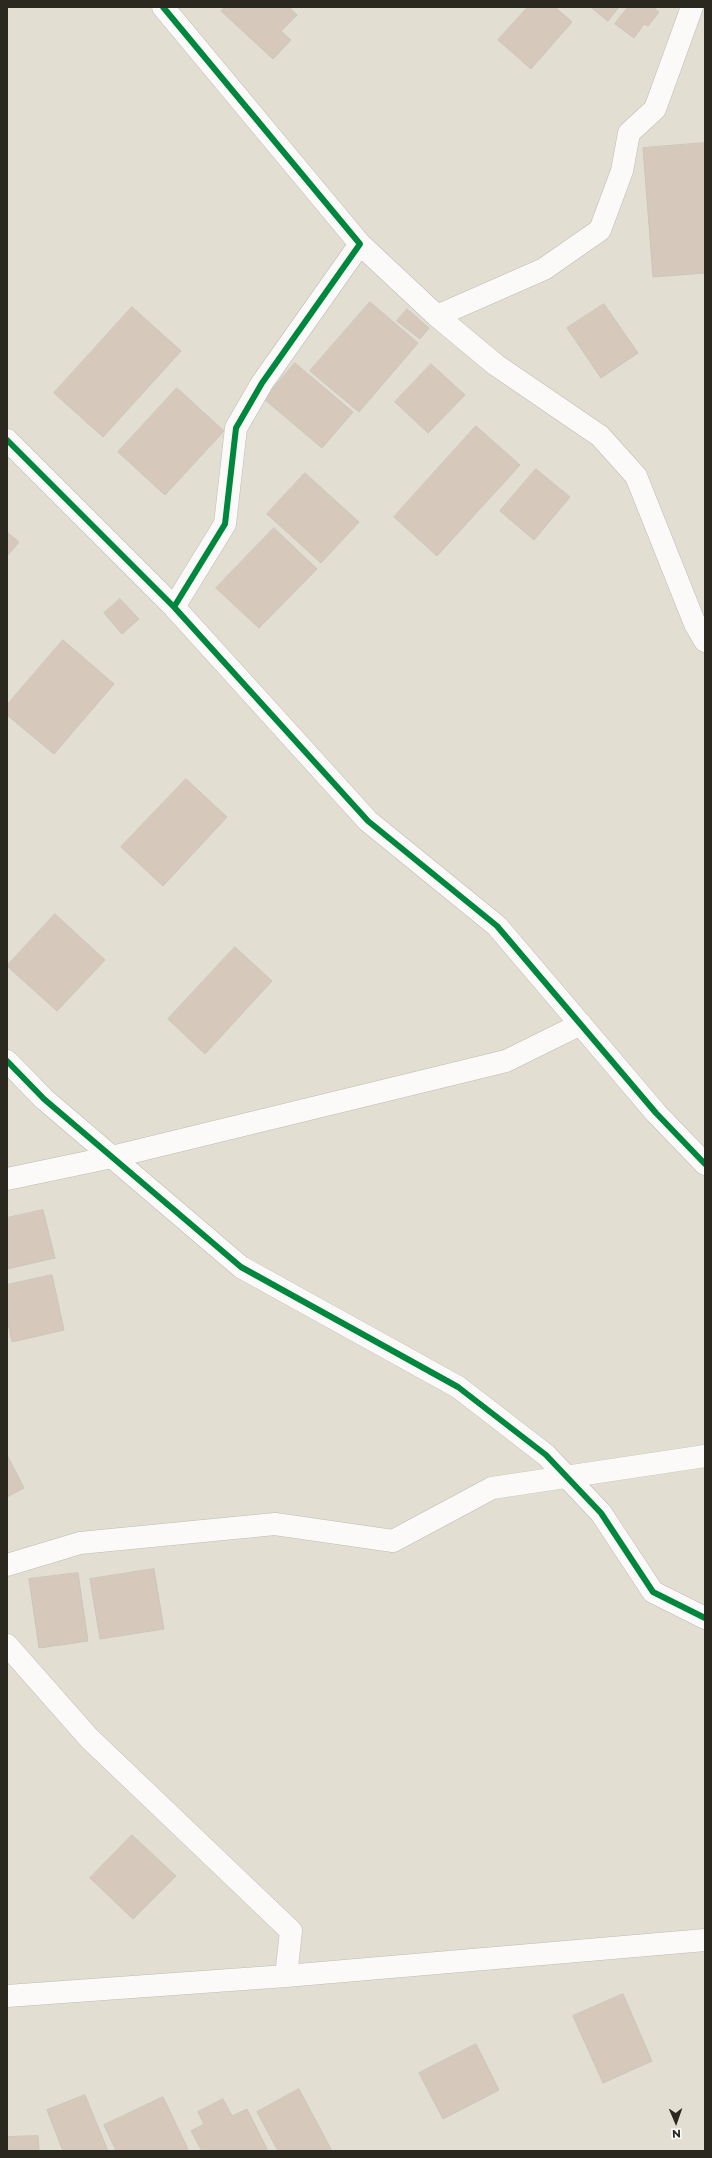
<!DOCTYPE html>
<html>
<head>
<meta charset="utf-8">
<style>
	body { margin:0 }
	#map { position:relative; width:712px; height:2158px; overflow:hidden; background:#e3ded2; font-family:Montserrat,sans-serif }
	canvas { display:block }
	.frame { position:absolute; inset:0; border:8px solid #2b281f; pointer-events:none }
	.north { position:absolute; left:656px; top:2102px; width:40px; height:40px; -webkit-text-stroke:3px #fff; paint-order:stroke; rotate:178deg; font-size:11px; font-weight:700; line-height:16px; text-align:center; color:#2b281f }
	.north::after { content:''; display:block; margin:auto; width:14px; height:18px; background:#2b281f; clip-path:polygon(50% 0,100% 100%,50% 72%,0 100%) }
</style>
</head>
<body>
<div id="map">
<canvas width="712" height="2158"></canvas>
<div class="frame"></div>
<div class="north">N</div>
</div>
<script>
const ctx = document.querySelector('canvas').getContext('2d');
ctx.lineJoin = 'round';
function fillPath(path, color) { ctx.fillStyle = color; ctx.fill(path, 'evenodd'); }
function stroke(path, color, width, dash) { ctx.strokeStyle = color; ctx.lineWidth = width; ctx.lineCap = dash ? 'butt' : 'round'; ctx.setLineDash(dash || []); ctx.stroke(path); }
const building = new Path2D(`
	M 225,7 L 289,7 L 297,15 L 281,31 L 291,40 L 273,59 L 221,11 Z
	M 528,7 L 555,7 L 572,22 L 531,69 L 498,40 Z
	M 591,7 L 619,7 L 608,21 Z
	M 628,7 L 657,7 L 655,9 L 659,12 L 648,26 L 644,24 L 634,38 L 615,24 Z
	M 705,143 L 705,273 L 653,277 L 643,148 Z
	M 370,302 L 418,343 L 359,412 L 310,371 Z
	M 604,304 L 638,353 L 601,378 L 567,328 Z
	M 132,307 L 181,351 L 103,437 L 54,393 Z
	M 407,309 L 429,328 L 420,339 L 397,321 Z
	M 295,363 L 353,412 L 322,448 L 264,399 Z
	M 431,364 L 465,395 L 428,433 L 395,402 Z
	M 177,388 L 224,431 L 165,495 L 118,452 Z
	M 476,426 L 520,465 L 437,556 L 394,517 Z
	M 536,469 L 570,497 L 534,540 L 500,511 Z
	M 305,473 L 359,522 L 321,563 L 267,514 Z
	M 274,528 L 317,569 L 259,628 L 216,588 Z
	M 7,532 L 19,542 L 7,556 Z
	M 120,599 L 139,619 L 122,634 L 104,613 Z
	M 63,640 L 114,684 L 54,754 L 7,715 L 7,705 Z
	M 186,779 L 227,817 L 163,886 L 121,847 Z
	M 55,914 L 105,960 L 57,1011 L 7,966 Z
	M 235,947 L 272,981 L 205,1054 L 168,1019 Z
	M 43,1210 L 55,1258 L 7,1269 L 7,1218 Z
	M 52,1275 L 64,1330 L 12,1342 L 7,1319 L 7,1285 Z
	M 7,1455 L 24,1488 L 7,1497 Z
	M 154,1569 L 164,1629 L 100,1639 L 90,1579 Z
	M 78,1573 L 88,1641 L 39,1648 L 29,1579 Z
	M 132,1835 L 176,1876 L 133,1919 L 90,1878 Z
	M 623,1994 L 652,2061 L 603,2083 L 573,2016 Z
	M 476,2044 L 499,2090 L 443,2119 L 419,2073 Z
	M 299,2089 L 332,2151 L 278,2151 L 257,2112 Z
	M 85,2095 L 108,2151 L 63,2151 L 47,2110 Z
	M 163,2097 L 188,2149 L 184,2151 L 116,2151 L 104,2125 Z
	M 223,2099 L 232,2116 L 247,2109 L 268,2151 L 202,2151 L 191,2131 L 204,2124 L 198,2112 Z
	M 38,2136 L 39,2151 L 7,2151 L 7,2137 Z`);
fillPath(building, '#d6c8ba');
stroke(building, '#cbc5bd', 1);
const minor = new Path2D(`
	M 360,244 L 437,316 L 496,365 L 600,436 L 636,476 L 695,624 L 705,641
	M 437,316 L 544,269 L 600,230 L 622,171 L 629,133 L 655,109 L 692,7
	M 7,440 L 174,607 L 225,524 L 236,428 L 262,383 L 360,244 L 163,7
	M 174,607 L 368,821 L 497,926 L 656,1113 L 705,1164
	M 7,1061 L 44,1099 L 241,1267 L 458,1387 L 546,1455 L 601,1513 L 653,1592 L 705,1618
	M 7,1179 L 112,1157 L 506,1061 L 581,1024
	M 7,1565 L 80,1543 L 275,1524 L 393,1541 L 492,1488 L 705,1456
	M 7,1645 L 89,1738 L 291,1931 L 286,1976 L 7,1996
	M 286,1976 L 705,1940`);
stroke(minor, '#bfbbb1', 23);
stroke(minor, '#fbfaf8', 22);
stroke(new Path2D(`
	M 7,440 L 174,607 L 225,524 L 236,428 L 262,383 L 360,244 L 163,7
	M 174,607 L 368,821 L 497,926 L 656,1113 L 705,1164
	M 7,1061 L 44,1099 L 241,1267 L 458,1387 L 546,1455 L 601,1513 L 653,1592 L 705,1618`), '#00873e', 6);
</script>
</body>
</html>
